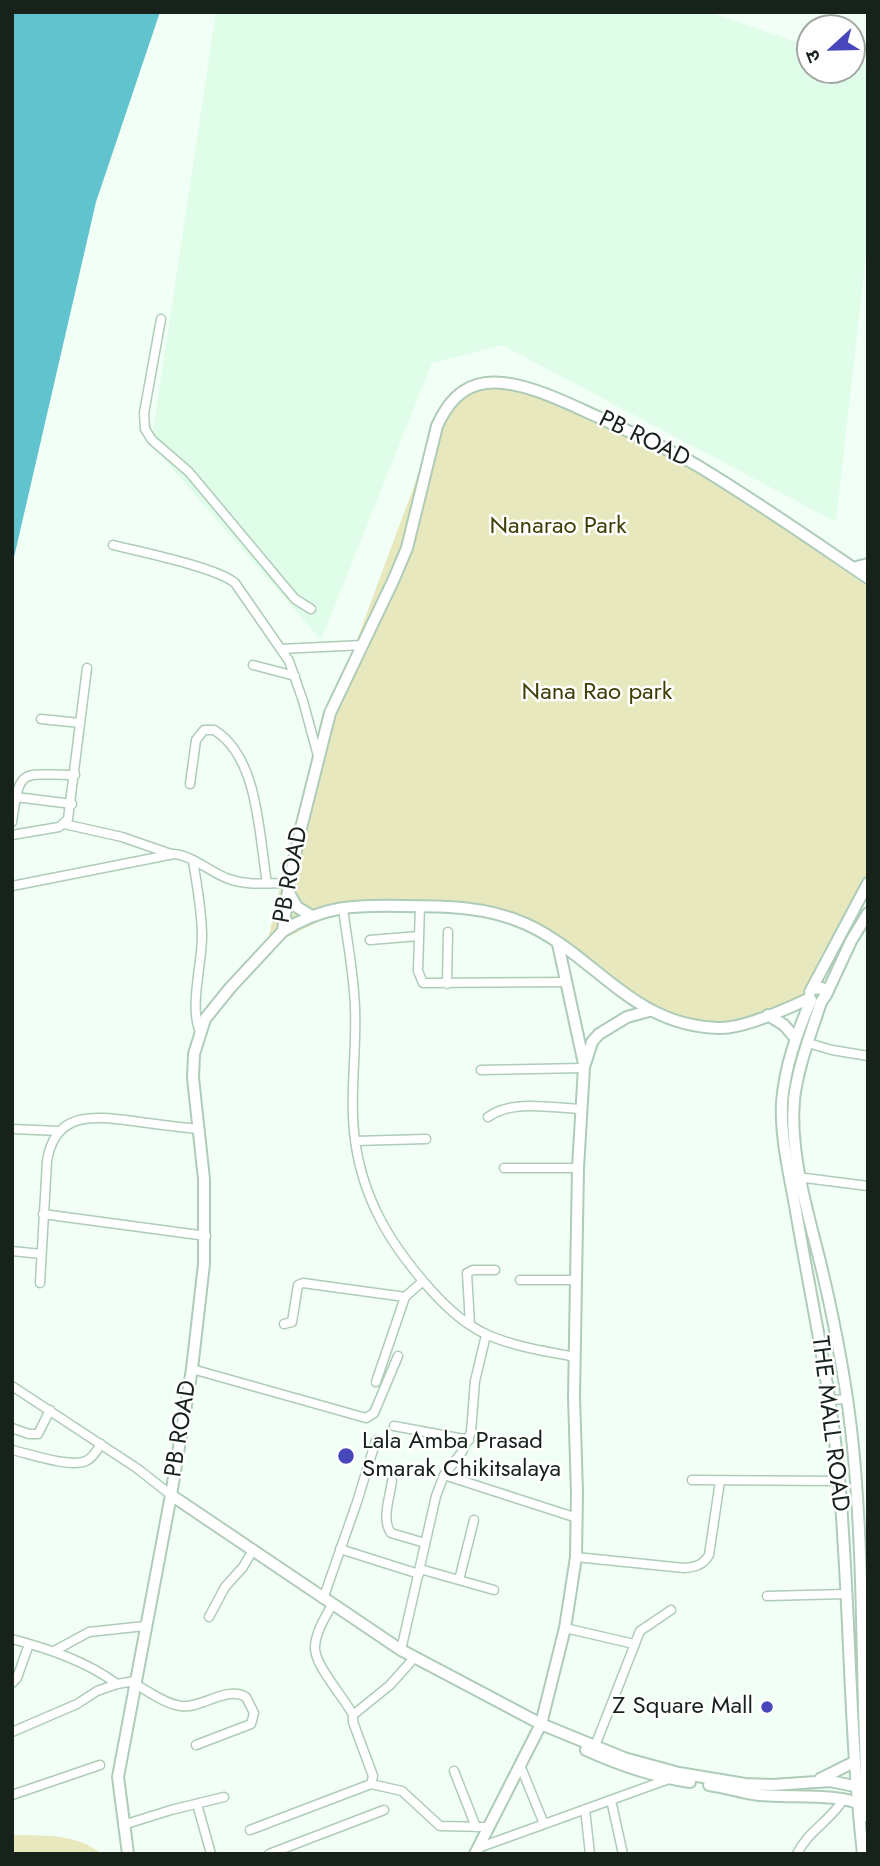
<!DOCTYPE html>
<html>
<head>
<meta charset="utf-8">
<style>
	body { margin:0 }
	#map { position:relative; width:880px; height:1866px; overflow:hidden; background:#f2fff6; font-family:Jost,"Noto Sans Devanagari",sans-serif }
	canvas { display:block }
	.frame { position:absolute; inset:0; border:14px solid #17221b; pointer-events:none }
	.north { position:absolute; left:796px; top:14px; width:70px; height:70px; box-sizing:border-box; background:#fff; border:2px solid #a2a7a4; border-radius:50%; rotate:248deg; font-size:19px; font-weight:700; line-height:28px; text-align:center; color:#17221b }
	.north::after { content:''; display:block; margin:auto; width:24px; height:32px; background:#4746bb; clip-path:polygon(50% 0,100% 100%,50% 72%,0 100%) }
</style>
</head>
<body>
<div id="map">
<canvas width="880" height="1866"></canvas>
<div class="frame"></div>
<div class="north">उ</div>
</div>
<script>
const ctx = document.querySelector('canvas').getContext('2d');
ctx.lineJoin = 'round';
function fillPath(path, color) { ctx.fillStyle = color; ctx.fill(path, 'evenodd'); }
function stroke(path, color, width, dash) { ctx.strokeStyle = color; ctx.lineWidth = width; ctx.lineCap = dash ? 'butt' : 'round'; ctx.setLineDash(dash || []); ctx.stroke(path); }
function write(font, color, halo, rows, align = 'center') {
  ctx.font = font + ' Jost,sans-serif'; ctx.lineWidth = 5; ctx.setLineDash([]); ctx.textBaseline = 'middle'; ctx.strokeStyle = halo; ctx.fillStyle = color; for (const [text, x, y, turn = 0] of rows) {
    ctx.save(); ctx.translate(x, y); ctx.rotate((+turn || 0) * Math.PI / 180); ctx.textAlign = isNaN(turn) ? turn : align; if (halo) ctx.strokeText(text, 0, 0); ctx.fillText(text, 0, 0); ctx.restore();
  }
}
fillPath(new Path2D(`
	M 216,12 L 709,12 L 810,47 L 810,70 L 852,70 L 852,61 L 868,66 L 868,237 L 836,522 L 502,345 L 432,363 L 321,640 L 151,444 Z`), '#dffde9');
fillPath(new Path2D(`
	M 483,380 L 569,401 L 694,463 L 868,587 L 868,892 L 808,994 L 767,1014 L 713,1026 L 666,1017 L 533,927 L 482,912 L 336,913 L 266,948 L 287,857 L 341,683 L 442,410 Z
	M 12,1835 C 44,1836 76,1833 102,1854 L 12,1854 Z`), '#e7e8bd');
fillPath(new Path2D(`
	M 12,12 L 160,12 L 96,202 L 12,566 Z`), '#61c3cd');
const street = new Path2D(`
	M 161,319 L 144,413 L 145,429 L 152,440 L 189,472 L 295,599 L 311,609
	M 113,545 C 140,552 216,567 235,583 L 289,661 L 303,701 L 318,756
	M 281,649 L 363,645
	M 253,665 L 295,676
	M 41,719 L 80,723
	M 190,784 L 196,740 L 204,730 L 214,730 C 259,757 259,837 267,883
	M 16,797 L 72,804
	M 12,822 C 20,765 21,775 75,775
	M 64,824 L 122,837 L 171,854
	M 12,835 L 59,827 L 68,819 L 87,668
	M 193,861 C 197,886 202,911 202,936 C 202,965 189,1007 200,1032
	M 12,886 L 174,854 C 194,856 211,873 229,879 C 248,886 270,883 289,883
	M 420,906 L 418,971 L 423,983 L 566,982
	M 343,908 C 347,941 354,974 355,1008 C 357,1052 349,1096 355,1140 C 363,1200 391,1245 430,1289 C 446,1307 465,1325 488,1335 C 515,1347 546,1351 575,1357
	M 370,940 L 419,936
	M 447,984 L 448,932
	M 808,1043 L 832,1050 L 868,1056
	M 481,1070 L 584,1068
	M 488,1117 C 512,1099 552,1108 581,1109
	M 12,1129 L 60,1131
	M 355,1141 L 426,1139
	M 504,1168 L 578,1168
	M 797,1177 L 868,1186
	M 43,1214 L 206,1236
	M 12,1251 L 41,1254
	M 520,1280 L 576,1280
	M 40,1283 L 47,1161 C 55,1111 93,1116 133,1121 C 155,1124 177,1127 199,1129
	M 284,1324 L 292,1322 L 298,1285 L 303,1283 L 405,1297 L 423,1281
	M 470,1325 L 467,1273 L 473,1270 L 495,1270
	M 192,1369 L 366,1418 L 374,1413 L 398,1356
	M 376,1382 L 405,1297
	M 12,1386 L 138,1469 L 171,1495
	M 831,1400 L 848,1399
	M 394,1426 L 469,1440
	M 12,1428 L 29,1434 L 38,1434 L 50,1410
	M 12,1450 C 30,1454 70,1468 86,1461 C 93,1458 97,1450 101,1444
	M 444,1475 L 462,1452 L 471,1432 L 475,1381 L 486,1335
	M 692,1480 L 839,1481
	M 392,1481 C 390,1497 381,1520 391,1533 L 425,1543
	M 340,1549 L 419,1574
	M 576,1557 L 684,1568 C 696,1567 703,1565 709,1555 L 720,1481
	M 420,1569 L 494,1590
	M 459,1580 L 474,1520
	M 767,1596 L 845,1594
	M 323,1599 L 357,1502 L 376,1440
	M 332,1605 C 325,1617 316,1632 315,1646 C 313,1664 344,1697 353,1715
	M 209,1617 L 225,1587 L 243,1567 L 253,1550
	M 565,1628 L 634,1644
	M 12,1639 C 49,1649 86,1661 117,1684
	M 401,1650 L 436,1496 L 444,1475 L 577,1518
	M 54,1651 L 89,1632 L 145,1626
	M 12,1683 L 17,1678 L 29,1644
	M 135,1684 C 148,1691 165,1704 181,1706 C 201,1709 228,1685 246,1697 L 254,1713 L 251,1724 L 196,1745
	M 12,1732 L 77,1704 L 97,1691 L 117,1684 L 135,1681
	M 595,1746 L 640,1631 L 671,1610
	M 520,1765 L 544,1824
	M 454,1771 L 476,1827
	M 371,1784 L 373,1776 L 353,1722 L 353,1715 L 390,1685 L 415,1657
	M 12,1795 L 100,1765
	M 611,1800 L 623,1854
	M 197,1804 L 211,1854
	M 585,1809 L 590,1854
	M 123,1825 L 171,1810 L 224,1797
	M 250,1830 L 371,1784 L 402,1791 L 440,1826 L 488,1827
	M 478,1848 L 669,1779
	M 269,1854 L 384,1810
	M 797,1854 C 807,1832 830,1821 843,1800`);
const secondary = new Path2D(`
	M 853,568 L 868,564
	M 289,893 L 297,907 L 310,915
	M 283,931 C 323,906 354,905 401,906 C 443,906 486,906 526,924 C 596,956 632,1026 719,1028 C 742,1029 789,1008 810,998
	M 558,944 L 584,1064
	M 812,989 L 822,988 L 826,995 L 821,1002 C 811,1033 798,1066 794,1099 C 789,1156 809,1215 822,1270 C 836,1329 847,1387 853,1447 C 865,1570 861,1694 868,1817
	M 810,992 L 868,883
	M 826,995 L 851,941 L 868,913
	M 811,1000 C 797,1033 785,1066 782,1102 C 780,1139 791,1180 797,1217 C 812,1304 831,1390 839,1478 C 850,1603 849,1729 863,1854
	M 768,1015 L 784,1025 L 796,1039
	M 171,1495 L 401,1650 L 541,1724 L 624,1758 L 679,1773 L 745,1784 L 773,1785 L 830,1781 L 859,1787
	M 586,1750 C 619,1765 653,1777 690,1782
	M 820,1779 L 854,1762
	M 709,1785 C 724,1787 738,1792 753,1794 C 782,1799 838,1792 862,1805
	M 128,1854 L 118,1777 L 171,1495 L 192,1369 L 204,1264 L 204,1179 L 193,1078 L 194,1054 L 205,1019 L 230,988 L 283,931 L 289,883 L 301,828 L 330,713 L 393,581 L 407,548 L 437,426 C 447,404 461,386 486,383 C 521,379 567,403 598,417 C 631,433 666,447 698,466 C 756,501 812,540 868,578
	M 475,1854 L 541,1724 L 565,1628 L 576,1557 L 577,1493 L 574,1397 L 576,1280 L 578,1168 L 584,1067 L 592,1042 L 599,1034 L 627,1017 L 649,1011`);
stroke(street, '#aeccb8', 11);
stroke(secondary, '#aeccb8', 14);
stroke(street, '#fff', 8);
stroke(secondary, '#fff', 10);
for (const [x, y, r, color] of [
	[346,1456,9,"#4746bb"],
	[767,1707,7,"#4746bb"]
]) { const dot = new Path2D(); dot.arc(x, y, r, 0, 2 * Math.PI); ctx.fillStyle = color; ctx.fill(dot); stroke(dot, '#fff', 2.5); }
write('24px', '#17221b', '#fff', [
	["PB ROAD",644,440,26],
	["PB ROAD",292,875,-79],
	["THE MALL ROAD",829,1424,83],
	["PB ROAD",182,1429,-81]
]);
write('24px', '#3e3d03', '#fff', [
	["Nanarao Park",558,527],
	["Nana Rao park",597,693]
]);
write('24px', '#17221b', '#fff', [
	["Lala Amba Prasad",362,1442],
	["Smarak Chikitsalaya",362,1470],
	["Z Square Mall",753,1707,"right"]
], 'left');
</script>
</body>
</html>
